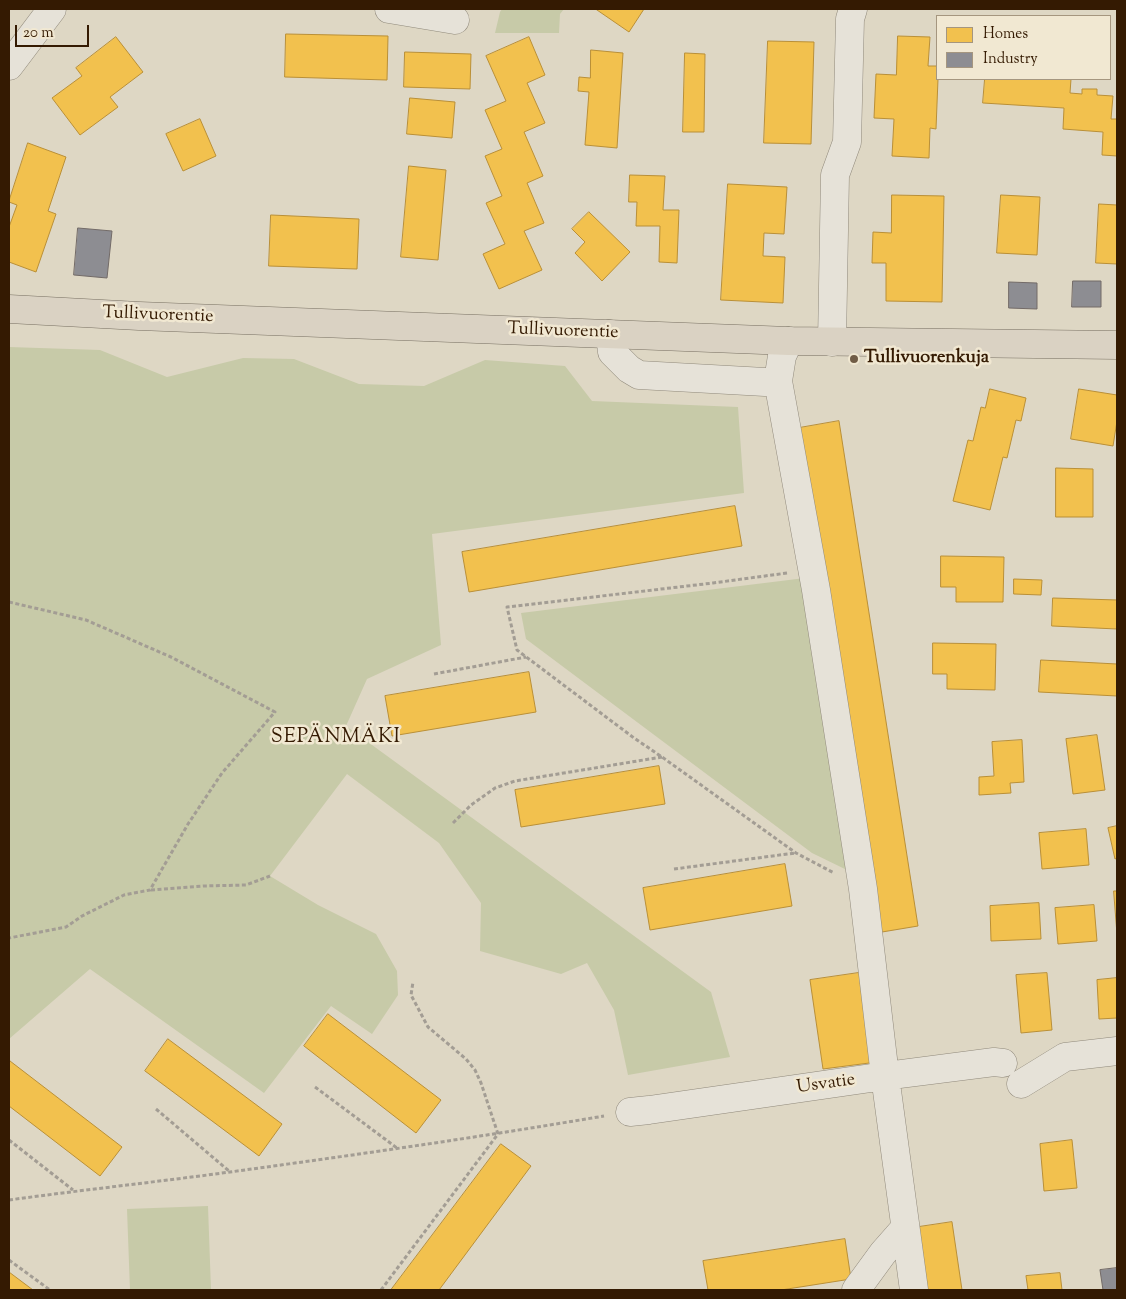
<!DOCTYPE html>
<html>
<head>
<meta charset="utf-8">
<style>
	body { margin:0 }
	#map { position:relative; width:1126px; height:1299px; overflow:hidden; background:#ded7c4; font-family:"Sorts Mill Goudy",serif }
	canvas { display:block }
	.frame { position:absolute; inset:0; border:10px solid #341a02; pointer-events:none }
	.legend { position:absolute; left:936px; top:15px; width:175px; height:65px; box-sizing:border-box; background:#f1e8d2; border:1px solid #a5967f; margin:0; padding:6px 9px; list-style:none; font-size:15px; color:#341a02 }
	.legend li { display:flex; align-items:center; gap:10px; height:25px }
	.legend b { width:25px; border:1px solid #a5967f }
	.scale { position:absolute; left:15px; top:25px; width:74px; height:22px; box-sizing:border-box; border:2px solid #341a02; border-top:0; padding-left:6px; font-size:15px; line-height:18px; white-space:nowrap; color:#341a02; -webkit-text-stroke:4px #f1e8d2; paint-order:stroke }
</style>
</head>
<body>
<div id="map">
<canvas width="1126" height="1299"></canvas>
<div class="frame"></div>
<ul class="legend">
<li><b style="height:14px;background:#f2c14e"></b>Homes</li>
<li><b style="height:14px;background:#8d8d92"></b>Industry</li>
</ul>
<div class="scale">20 m</div>
</div>
<script>
const ctx = document.querySelector('canvas').getContext('2d');
ctx.lineJoin = 'round';
function fillPath(path, color) { ctx.fillStyle = color; ctx.fill(path, 'evenodd'); }
function stroke(path, color, width, dash) { ctx.strokeStyle = color; ctx.lineWidth = width; ctx.lineCap = dash ? 'butt' : 'round'; ctx.setLineDash(dash || []); ctx.stroke(path); }
function write(font, color, halo, rows, align = 'center') {
  ctx.font = font + ' "Sorts Mill Goudy",serif'; ctx.lineWidth = 5; ctx.setLineDash([]); ctx.textBaseline = 'middle'; ctx.strokeStyle = halo; ctx.fillStyle = color; for (const [text, x, y, turn = 0] of rows) {
    ctx.save(); ctx.translate(x, y); ctx.rotate((+turn || 0) * Math.PI / 180); ctx.textAlign = isNaN(turn) ? turn : align; if (halo) ctx.strokeText(text, 0, 0); ctx.fillText(text, 0, 0); ctx.restore();
  }
}
fillPath(new Path2D(`
	M 502,9 L 564,9 L 560,14 L 559,33 L 495,33 L 500,12 Z
	M 9,347 L 100,350 L 167,377 L 243,358 L 294,359 L 359,384 L 424,386 L 485,360 L 565,366 L 592,401 L 738,407 L 744,493 L 432,534 L 441,645 L 367,679 L 346,726 L 711,992 L 730,1057 L 628,1075 L 614,1010 L 587,963 L 561,974 L 480,951 L 481,903 L 439,843 L 347,774 L 270,876 L 318,905 L 376,934 L 397,971 L 398,995 L 372,1034 L 331,1006 L 264,1093 L 90,969 L 9,1039 Z
	M 805,578 L 851,872 L 812,853 L 526,639 L 521,613 Z
	M 208,1206 L 211,1290 L 130,1290 L 127,1209 Z`), '#c7caa8');
const homes = new Path2D(`
	M 599,9 L 644,9 L 629,32 L 597,10 Z
	M 286,34 L 388,36 L 387,80 L 285,77 Z
	M 898,36 L 930,37 L 928,66 L 937,66 L 937,79 L 938,79 L 936,129 L 930,128 L 929,158 L 892,156 L 894,119 L 874,118 L 876,74 L 896,75 Z
	M 116,37 L 143,72 L 110,97 L 118,107 L 80,135 L 52,98 L 82,76 L 76,68 Z
	M 529,37 L 545,75 L 527,83 L 545,123 L 524,132 L 543,176 L 527,183 L 544,223 L 524,231 L 542,270 L 499,289 L 483,254 L 505,244 L 486,203 L 502,196 L 485,156 L 502,149 L 485,110 L 506,101 L 486,56 Z
	M 768,41 L 814,42 L 811,144 L 764,143 Z
	M 591,50 L 623,53 L 617,148 L 585,145 L 589,92 L 578,91 L 579,77 L 590,78 Z
	M 405,52 L 471,54 L 470,89 L 404,87 Z
	M 685,53 L 705,54 L 704,132 L 683,132 Z
	M 985,79 L 1071,79 L 1070,93 L 1082,94 L 1082,89 L 1097,89 L 1097,95 L 1113,96 L 1111,119 L 1117,119 L 1117,156 L 1102,155 L 1103,132 L 1063,129 L 1064,108 L 983,103 Z
	M 410,98 L 455,102 L 452,138 L 407,134 Z
	M 200,119 L 216,156 L 183,171 L 166,134 Z
	M 28,143 L 66,157 L 48,211 L 56,214 L 36,272 L 9,262 L 9,227 L 17,205 L 9,202 L 9,201 Z
	M 409,166 L 446,170 L 438,260 L 401,257 Z
	M 630,175 L 665,176 L 663,210 L 679,210 L 677,263 L 659,262 L 660,226 L 636,226 L 637,202 L 629,202 Z
	M 728,184 L 787,187 L 784,234 L 764,233 L 763,256 L 785,257 L 783,303 L 721,300 Z
	M 892,195 L 944,196 L 942,302 L 886,301 L 886,263 L 872,263 L 873,232 L 891,233 Z
	M 1001,195 L 1040,197 L 1037,255 L 997,253 Z
	M 1099,204 L 1117,205 L 1117,264 L 1096,263 Z
	M 589,212 L 630,252 L 602,281 L 575,253 L 585,242 L 572,229 Z
	M 271,215 L 359,219 L 357,269 L 269,266 Z
	M 990,389 L 1026,398 L 1021,421 L 1016,420 L 1007,458 L 1003,457 L 990,510 L 953,501 L 968,440 L 973,441 L 981,407 L 985,408 Z
	M 1079,389 L 1117,395 L 1117,421 L 1113,446 L 1071,439 Z
	M 839,421 L 918,926 L 876,933 L 799,428 Z
	M 1056,468 L 1093,469 L 1093,517 L 1056,517 Z
	M 735,506 L 742,546 L 469,592 L 462,552 Z
	M 941,556 L 1004,557 L 1003,602 L 956,602 L 956,587 L 941,587 Z
	M 1014,579 L 1042,580 L 1041,595 L 1014,594 Z
	M 1053,598 L 1117,600 L 1117,629 L 1052,626 Z
	M 933,643 L 996,644 L 995,690 L 947,689 L 947,674 L 933,674 Z
	M 1041,660 L 1117,664 L 1117,696 L 1039,692 Z
	M 529,672 L 536,712 L 392,736 L 385,696 Z
	M 1097,735 L 1105,790 L 1073,794 L 1066,739 Z
	M 1022,740 L 1024,782 L 1010,783 L 1011,793 L 979,795 L 979,777 L 994,776 L 992,742 Z
	M 659,766 L 665,804 L 521,827 L 515,790 Z
	M 1117,826 L 1117,858 L 1115,859 L 1108,828 Z
	M 1086,829 L 1089,865 L 1042,869 L 1039,833 Z
	M 785,864 L 792,906 L 650,930 L 643,888 Z
	M 1114,891 L 1117,891 L 1117,934 Z
	M 1039,903 L 1041,939 L 991,941 L 990,906 Z
	M 1094,905 L 1097,941 L 1058,944 L 1055,908 Z
	M 865,972 L 877,1062 L 823,1069 L 810,980 Z
	M 1047,973 L 1052,1030 L 1021,1033 L 1016,975 Z
	M 1117,978 L 1117,1018 L 1099,1019 L 1097,980 Z
	M 328,1014 L 441,1100 L 416,1133 L 304,1046 Z
	M 168,1039 L 282,1124 L 259,1156 L 145,1071 Z
	M 10,1061 L 122,1147 L 100,1176 L 9,1106 L 9,1062 Z
	M 1072,1140 L 1077,1188 L 1044,1191 L 1040,1144 Z
	M 501,1144 L 531,1166 L 439,1290 L 391,1290 Z
	M 952,1222 L 962,1290 L 922,1290 L 912,1228 Z
	M 845,1239 L 851,1279 L 781,1290 L 708,1290 L 703,1261 Z
	M 9,1272 L 33,1290 L 9,1290 Z
	M 1060,1273 L 1062,1290 L 1028,1290 L 1026,1276 Z`);
fillPath(homes, '#f2c14e');
stroke(homes, '#b98f37', 1);
const industry = new Path2D(`
	M 78,228 L 112,231 L 107,278 L 74,275 Z
	M 1073,281 L 1101,281 L 1101,307 L 1072,307 Z
	M 1009,282 L 1037,283 L 1037,309 L 1009,308 Z
	M 1117,1268 L 1117,1290 L 1103,1290 L 1100,1270 Z`);
fillPath(industry, '#8d8d92');
stroke(industry, '#726a67', 1);
const minor = new Path2D(`
	M 389,9 L 455,20
	M 9,66 L 52,9
	M 610,334 L 612,352 L 629,369 L 639,375 L 765,382 L 778,381
	M 789,341 L 782,356 L 778,381 L 816,590 L 863,889 L 885,1076 L 914,1290
	M 832,342 L 835,175 L 847,142 L 850,19 L 853,9
	M 1021,1084 L 1065,1057 L 1117,1051
	M 630,1112 L 649,1110 L 885,1076 L 994,1062 L 1003,1063
	M 856,1290 L 883,1253 L 905,1228`);
const major = new Path2D(`
	M 9,309 L 139,316 L 789,341 L 1117,345`);
stroke(minor, '#90897b', 29);
stroke(major, '#787062', 29);
stroke(new Path2D(`
	M 787,573 L 713,583 L 507,607 L 517,650 L 634,738 L 662,757 L 796,853 L 834,873
	M 9,602 L 86,620 L 171,657 L 275,712 L 222,773 L 188,824 L 150,890 L 124,895 L 82,916 L 66,927 L 9,938
	M 434,674 L 526,657
	M 453,823 L 471,805 L 495,788 L 515,781 L 662,757
	M 674,869 L 795,853
	M 151,890 L 204,886 L 246,885 L 270,876
	M 315,1087 L 397,1148
	M 156,1109 L 229,1171
	M 9,1140 L 73,1190
	M 9,1200 C 82,1190 156,1182 230,1172 C 355,1155 480,1137 604,1116
	M 9,1260 L 50,1290
	M 381,1290 L 498,1134 L 481,1083 L 475,1070 L 466,1059 L 428,1027 L 411,995 L 413,982`), '#a39d94', 3, [4, 2.5]);
stroke(minor, '#e6e2d8', 28);
stroke(major, '#dad2c3', 28);
for (const [x, y, r, color] of [
	[854,359,5,"#705c46"]
]) { const dot = new Path2D(); dot.arc(x, y, r, 0, 2 * Math.PI); ctx.fillStyle = color; ctx.fill(dot); stroke(dot, '#f1e8d2', 2); }
write('18px', '#341a02', '#f1e8d2', [
	["Tullivuorentie",158,316,2],
	["Tullivuorentie",563,332,2],
	["Usvatie",826,1085,-8]
]);
write('bold 18px', '#341a02', '#f1e8d2', [
	["Tullivuorenkuja",864,359]
], 'left');
ctx.letterSpacing = '1px';
write('20px', '#341a02', '#f1e8d2', [
	["SEPÄNMÄKI",336,739]
]);
ctx.letterSpacing = '0px';
</script>
</body>
</html>
